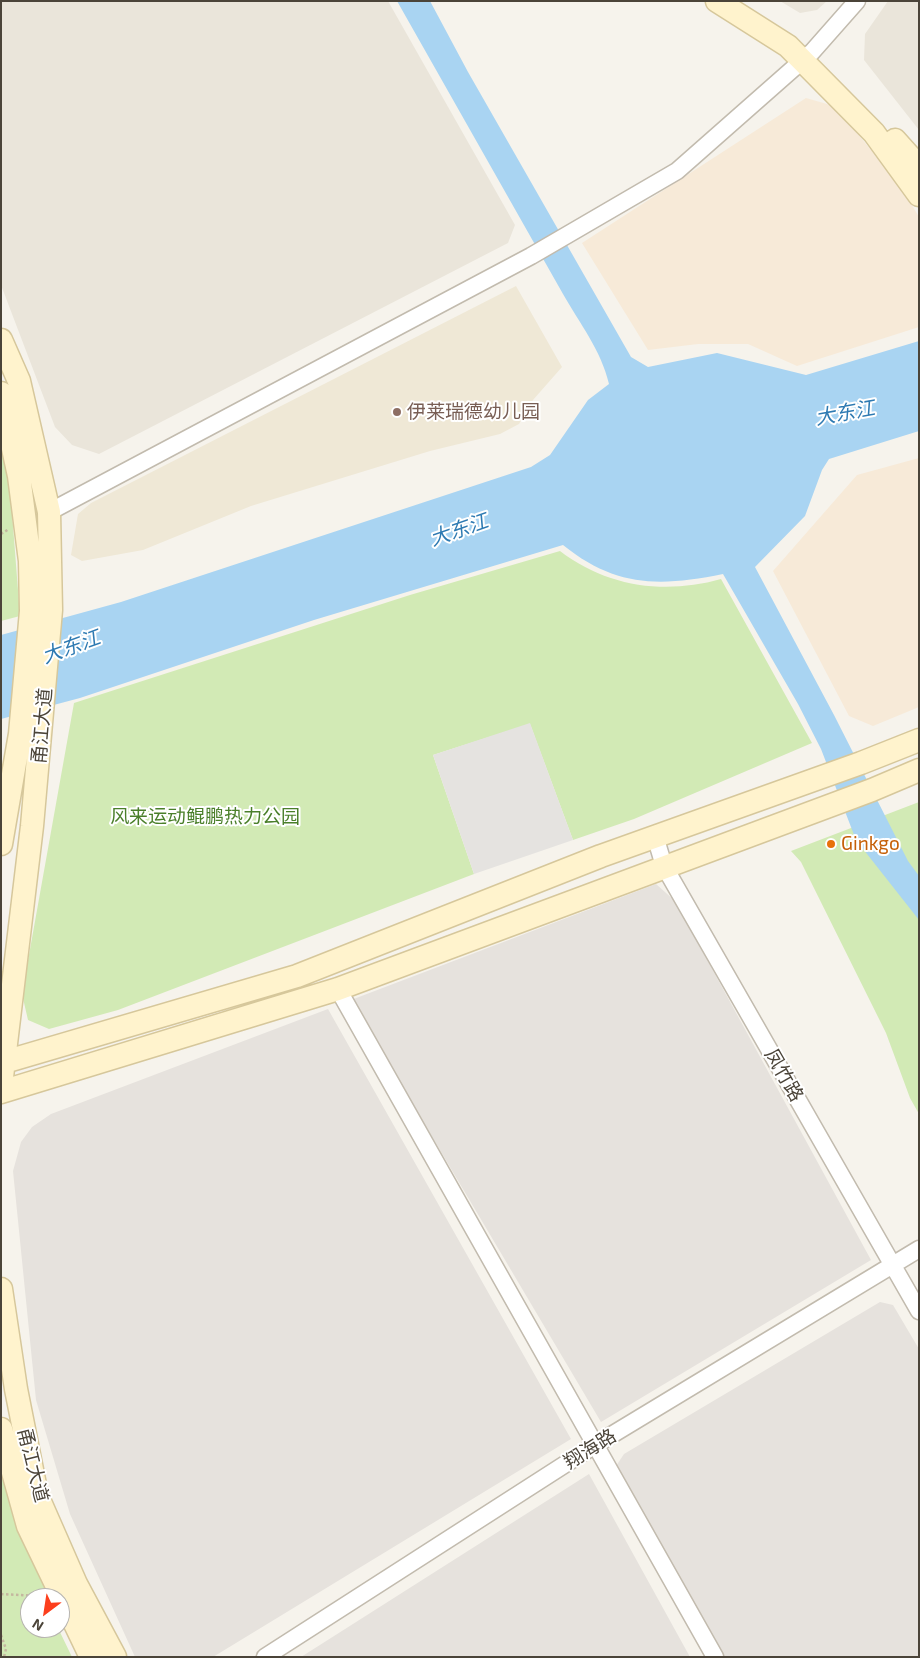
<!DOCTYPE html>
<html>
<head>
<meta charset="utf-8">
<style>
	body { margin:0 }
	#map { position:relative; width:920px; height:1658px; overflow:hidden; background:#f6f3ec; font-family:"Exo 2",sans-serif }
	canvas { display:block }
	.frame { position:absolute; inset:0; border:2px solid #4b4439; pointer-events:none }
	.north { position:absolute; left:20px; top:1588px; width:50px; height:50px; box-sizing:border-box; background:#fff; border:1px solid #b7b4b0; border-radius:50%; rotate:211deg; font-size:14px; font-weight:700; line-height:20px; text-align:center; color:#4b4439 }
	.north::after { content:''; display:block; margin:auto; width:18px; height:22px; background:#fc3f1d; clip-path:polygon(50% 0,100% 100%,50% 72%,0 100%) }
</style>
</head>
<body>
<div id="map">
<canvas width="920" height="1658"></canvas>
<div class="frame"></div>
<div class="north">N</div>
</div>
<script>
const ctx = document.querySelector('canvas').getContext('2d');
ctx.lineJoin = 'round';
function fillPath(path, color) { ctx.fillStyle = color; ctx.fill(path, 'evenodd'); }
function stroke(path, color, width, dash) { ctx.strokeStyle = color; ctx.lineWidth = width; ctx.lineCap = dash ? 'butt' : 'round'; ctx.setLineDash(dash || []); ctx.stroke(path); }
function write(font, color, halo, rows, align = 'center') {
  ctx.font = font + ' "Exo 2","Noto Sans SC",sans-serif'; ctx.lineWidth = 4; ctx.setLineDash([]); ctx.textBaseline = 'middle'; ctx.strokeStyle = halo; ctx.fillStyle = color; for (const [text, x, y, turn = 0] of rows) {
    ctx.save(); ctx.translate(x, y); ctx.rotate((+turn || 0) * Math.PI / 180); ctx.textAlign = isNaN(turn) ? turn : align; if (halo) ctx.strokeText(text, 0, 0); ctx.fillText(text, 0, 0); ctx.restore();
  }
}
fillPath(new Path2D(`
	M 1,1 L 388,1 L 515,225 L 508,243 L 99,454 L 72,445 L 55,427 L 1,285 Z
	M 780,1 L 827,1 L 817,10 L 800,13 Z
	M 888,1 L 919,1 L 919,130 L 864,60 L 865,34 Z`), '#eae5da');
fillPath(new Path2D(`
	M 806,98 L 834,106 L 898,182 L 919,217 L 919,327 L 797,366 L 748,344 L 698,344 L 648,350 L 582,243 Z
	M 919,458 L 919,707 L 873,726 L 849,716 L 773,571 L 857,475 Z`), '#f7ead8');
fillPath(new Path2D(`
	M 656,884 L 675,901 L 871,1260 L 601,1422 L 351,1000 Z
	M 328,1009 L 571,1439 L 213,1657 L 135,1657 L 70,1514 L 36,1400 L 13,1171 L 21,1142 L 32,1127 L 51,1114 Z
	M 880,1302 L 893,1305 L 919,1349 L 919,1657 L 724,1657 L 616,1466 L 624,1454 Z
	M 589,1474 L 690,1657 L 301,1657 Z`), '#e6e2dd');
fillPath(new Path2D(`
	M 516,286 L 562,367 L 533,400 L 519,424 L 500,434 L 430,451 L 251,506 L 143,550 L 82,561 L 71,555 L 78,514 L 91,503 Z`), '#efe8d6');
fillPath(new Path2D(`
	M 1,444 L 9,474 L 20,616 L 1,621 Z
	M 560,551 C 607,587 665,595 721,579 L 812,743 L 634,819 L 573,840 L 530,724 L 433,755 L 474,874 L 118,1010 L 49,1029 L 28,1020 L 22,994 L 74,703 L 410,595 Z
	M 919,802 L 919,1114 L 910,1098 L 886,1033 L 801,862 L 791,851 Z
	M 1,1461 L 12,1500 L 48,1598 L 30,1598 L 30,1628 L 58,1628 L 72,1657 L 1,1657 Z`), '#d2eab5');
fillPath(new Path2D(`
	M 530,723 L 573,840 L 474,874 L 433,755 Z`), '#e5e3e0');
fillPath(new Path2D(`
	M 397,1 L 430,1 L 468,72 L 631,357 L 648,367 L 717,353 L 806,375 L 919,341 L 919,431 L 829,459 L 822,470 L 805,516 L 755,567 L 834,715 L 908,861 L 919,876 L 919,920 L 856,840 L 821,749 L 798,704 L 723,574 C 659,587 615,587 563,545 L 314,620 L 80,698 L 1,719 L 1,635 L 121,602 L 531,467 L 550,455 L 588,400 L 609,384 C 601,350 580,324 563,294 Z`), '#a9d4f2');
const street = new Path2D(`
	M 49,512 L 531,256 L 677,171 L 812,52 L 857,1
	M 655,836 L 664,866 L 919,1311
	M 338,989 L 715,1657
	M 265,1657 L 595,1445 L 919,1249`);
const secondary = new Path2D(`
	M 717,1 L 788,46 L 874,133 L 919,195
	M 895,140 L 919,167
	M 1,340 L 19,381 L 49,512 L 51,610 L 32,826 L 2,1077
	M 1,393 L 19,476 L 30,561 L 31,611 L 20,734 L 1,844
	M 1,1063 L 297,976 L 601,856 L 861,763 L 919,740
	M 1,1092 L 338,989 L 872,790 L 919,770
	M 1,1289 L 16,1389 L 37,1495 L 76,1584 L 115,1657
	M 1,1429 L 28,1526 L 91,1657`);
stroke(street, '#c2bbae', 19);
stroke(secondary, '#d6c79b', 25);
stroke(new Path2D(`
	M 1,534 L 9,529
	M 1,1594 L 38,1596
	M 1,1635 L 6,1649 L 4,1657`), '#c4b79f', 2.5, [2.5, 2.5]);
stroke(street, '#fff', 16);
stroke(secondary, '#fff3cd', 22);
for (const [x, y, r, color] of [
	[397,412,5,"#8d6e63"],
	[831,844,5,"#e8710a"]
]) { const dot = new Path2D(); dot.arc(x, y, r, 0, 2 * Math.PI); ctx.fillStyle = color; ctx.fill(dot); stroke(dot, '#fff', 2); }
write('19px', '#785e54', '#fff', [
	["伊莱瑞德幼儿园",407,412]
], 'left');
write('19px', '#4b4439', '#fff', [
	["甬江大道",42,726,-85],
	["凤竹路",784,1075,60],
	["翔海路",590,1449,-32],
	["甬江大道",33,1465,76]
]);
write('19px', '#4a7f2a', '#fff', [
	["风来运动鲲鹏热力公园",205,817]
]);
write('19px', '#c56008', '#fff', [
	["Ginkgo",841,844]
], 'left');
write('italic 20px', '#2e7ab2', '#fff', [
	["大东江",845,413,-10],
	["大东江",459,530,-19],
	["大东江",71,647,-20]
]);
</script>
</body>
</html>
